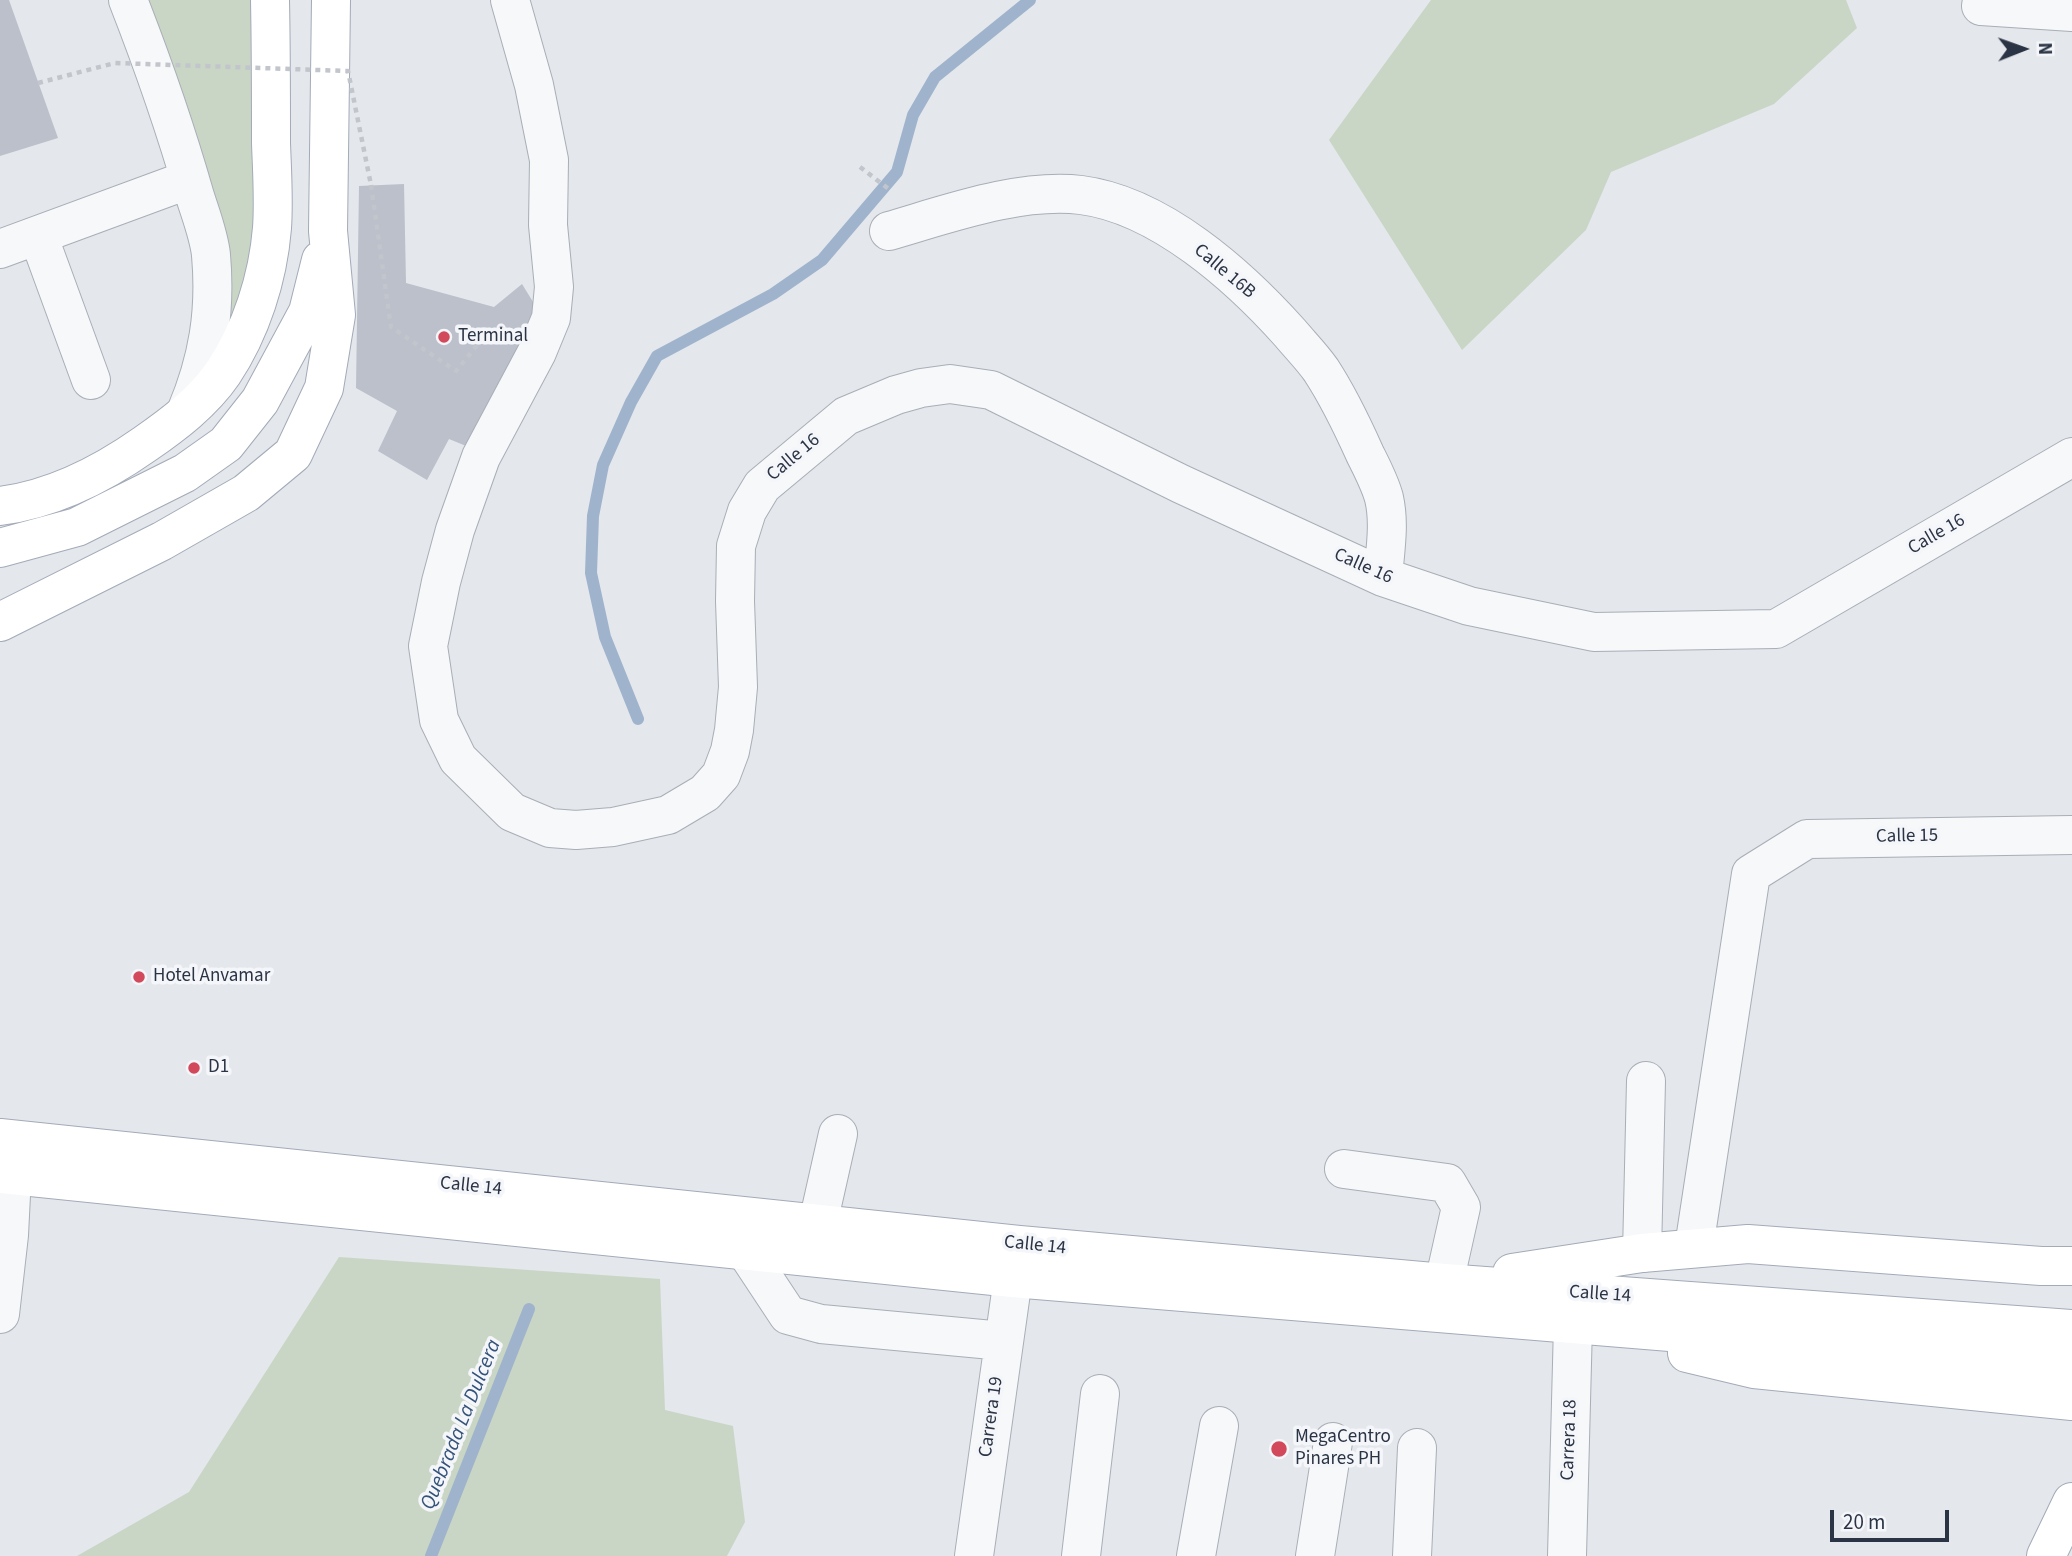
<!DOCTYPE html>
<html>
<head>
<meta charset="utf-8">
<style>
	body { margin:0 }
	#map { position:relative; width:2072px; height:1556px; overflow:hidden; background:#e4e7ec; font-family:"Source Sans 3",sans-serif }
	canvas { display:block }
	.north { position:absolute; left:1988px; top:14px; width:70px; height:70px; -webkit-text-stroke:5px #f4f6f9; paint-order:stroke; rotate:89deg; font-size:19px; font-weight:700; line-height:28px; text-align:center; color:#2b3445 }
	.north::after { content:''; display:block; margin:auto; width:24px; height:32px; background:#2b3445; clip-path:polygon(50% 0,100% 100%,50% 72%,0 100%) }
	.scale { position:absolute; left:1830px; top:1510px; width:119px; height:32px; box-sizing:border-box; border:4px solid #2b3445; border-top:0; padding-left:9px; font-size:21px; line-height:24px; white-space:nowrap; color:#2b3445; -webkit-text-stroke:5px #f4f6f9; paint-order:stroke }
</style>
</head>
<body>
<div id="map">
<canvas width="2072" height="1556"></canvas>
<div class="north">N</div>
<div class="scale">20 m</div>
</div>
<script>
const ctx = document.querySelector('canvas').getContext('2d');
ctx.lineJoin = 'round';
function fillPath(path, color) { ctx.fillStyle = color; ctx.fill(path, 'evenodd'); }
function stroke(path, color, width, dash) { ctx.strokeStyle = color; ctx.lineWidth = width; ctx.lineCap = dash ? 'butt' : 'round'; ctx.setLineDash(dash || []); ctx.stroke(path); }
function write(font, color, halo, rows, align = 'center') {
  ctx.font = font + ' "Source Sans 3",sans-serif'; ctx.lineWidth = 7; ctx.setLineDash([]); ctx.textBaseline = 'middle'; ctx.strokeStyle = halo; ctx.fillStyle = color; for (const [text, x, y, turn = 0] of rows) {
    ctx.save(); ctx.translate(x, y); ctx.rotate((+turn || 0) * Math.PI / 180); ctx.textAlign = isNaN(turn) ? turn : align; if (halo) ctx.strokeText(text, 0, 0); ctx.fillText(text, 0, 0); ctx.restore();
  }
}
fillPath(new Path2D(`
	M 128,0 L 270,0 L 271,72 L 240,341 L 212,297 Z
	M 1431,0 L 1846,0 L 1857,28 L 1774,104 L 1611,172 L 1586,230 L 1462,350 L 1329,140 Z
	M 339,1257 L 660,1279 L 665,1410 L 733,1426 L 745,1522 L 727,1556 L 77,1556 L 189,1492 Z`), '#c9d6c5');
stroke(new Path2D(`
	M 638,719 L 605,637 L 591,573 L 593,516 L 603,465 L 631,402 L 657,356 L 773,294 L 822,260 L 897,172 L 913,115 L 935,77 L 1030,0
	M 431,1556 L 529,1309`), '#9fb4cc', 12);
fillPath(new Path2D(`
	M 0,0 L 9,0 L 58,138 L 0,156 Z
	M 404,184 L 406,283 L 494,307 L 522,284 L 546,323 L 471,448 L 449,439 L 427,480 L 378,451 L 397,411 L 356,388 L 359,186 Z`), '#bbc0ca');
const minor = new Path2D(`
	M 128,0 C 153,64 175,127 194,193 C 200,213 209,235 211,255 C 216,312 208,360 186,412
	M 510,0 L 534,85 L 549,160 L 548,225 L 554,287 L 551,318 L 537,352 L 481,457 L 455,530 L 441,582 L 428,646 L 439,720 L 458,759 L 512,812 L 550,828 L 576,830 L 613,827 L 668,815 L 705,793 L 721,775 L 730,751 L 734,730 L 738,687 L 735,601 L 736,546 L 747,511 L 762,486 L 846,416 L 896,395 L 921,388 L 950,384 L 991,390 L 1181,484 L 1383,577 L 1469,606 L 1594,632 L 1776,629 L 2072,457
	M 1982,0 L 1981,6 L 2072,12
	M 889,231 C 948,214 1019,188 1081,195 C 1160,205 1239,276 1290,333 C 1300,345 1312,357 1321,370 C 1338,396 1352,425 1365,454 C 1372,468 1380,483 1384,498 C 1390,524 1385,551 1383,577
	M 38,235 L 91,380
	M 0,249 L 190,179
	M 1344,1169 L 1447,1183 L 1461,1207 L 1444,1283
	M 818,1223 L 838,1134
	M 1694,1247 L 1751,874 L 1807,839 L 2072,835
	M 745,1250 L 788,1315 L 821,1324 L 1003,1341
	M 1642,1253 L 1646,1081
	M 0,1314 L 9,1235 L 12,1175
	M 974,1556 L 1013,1278
	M 1081,1556 L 1100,1394
	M 1196,1556 L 1219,1426
	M 1315,1556 L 1333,1442
	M 1412,1556 L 1417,1448
	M 1567,1556 L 1573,1325`);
const major = new Path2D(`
	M 0,506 C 54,499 101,475 145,444 C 174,424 203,402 223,373 C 251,331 268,278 272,228 C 274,200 272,171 271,143 C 271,96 271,48 270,0
	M 0,548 L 77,527 L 185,473 L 226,444 L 260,401 L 308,312 L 321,260
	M 0,622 L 162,541 L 246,493 L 293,454 L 324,388 L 336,315 L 328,231 L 331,0
	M 0,1138 L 1019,1245 L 1444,1283 L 2072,1329
	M 0,1174 L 1013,1278 L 2072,1365
	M 1512,1273 L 1642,1253 L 1748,1244 L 2041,1266 L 2072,1266
	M 1687,1353 L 1754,1369 L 2072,1401
	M 2046,1556 L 2072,1502`);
stroke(minor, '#a9aeb7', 40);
stroke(major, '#a3abb8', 40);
stroke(new Path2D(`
	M 860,167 L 890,190
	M 371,185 L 391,327 L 456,371 L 484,337 L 504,324`), '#c2c5cb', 4.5, [5, 5]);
stroke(minor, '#f7f8fa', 38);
stroke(major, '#fff', 38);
stroke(new Path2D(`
	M 38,83 L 115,63 L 348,71 L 371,185`), '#c2c5cb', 4.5, [5, 5]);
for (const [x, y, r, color] of [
	[444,337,7,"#d1495b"],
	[139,977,7,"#d1495b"],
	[194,1068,7,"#d1495b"],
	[1279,1449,9,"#d1495b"]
]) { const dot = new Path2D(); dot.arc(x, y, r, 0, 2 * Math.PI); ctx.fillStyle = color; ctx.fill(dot); stroke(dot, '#f4f6f9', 2.5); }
write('19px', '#2b3445', '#f4f6f9', [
	["Calle 16B",1224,272,40],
	["Calle 16",794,458,-40],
	["Calle 16",1937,535,-30],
	["Calle 16",1363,567,24],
	["Calle 15",1907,837,-1],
	["Calle 14",471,1187,6],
	["Calle 14",1035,1246,6],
	["Calle 14",1600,1295,4],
	["Carrera 19",992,1417,-82],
	["Carrera 18",1570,1440,-88]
]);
write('19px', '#2b3445', '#f4f6f9', [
	["Terminal",458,337],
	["Hotel Anvamar",153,977],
	["D1",208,1068],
	["MegaCentro",1295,1438],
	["Pinares PH",1295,1460]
], 'left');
write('italic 21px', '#34527a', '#f4f6f9', [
	["Quebrada La Dulcera",462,1425,-68]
]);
</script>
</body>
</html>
